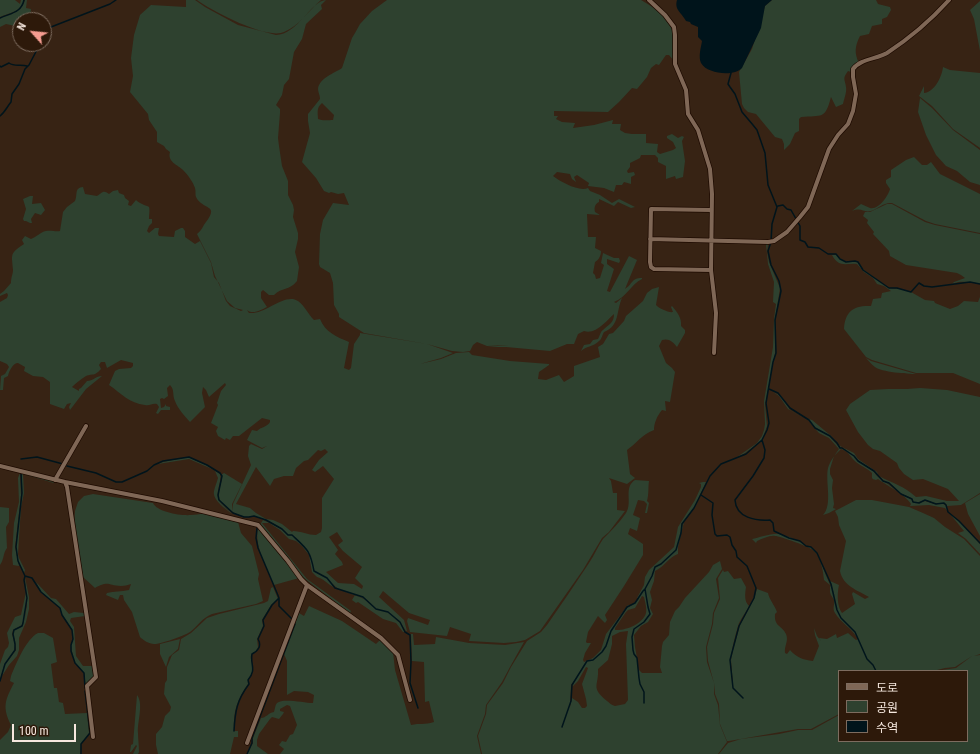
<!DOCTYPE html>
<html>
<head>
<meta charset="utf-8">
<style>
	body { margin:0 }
	#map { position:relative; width:980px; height:754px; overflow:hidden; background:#372314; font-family:"Roboto Condensed","Noto Sans KR",sans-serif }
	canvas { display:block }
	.legend { position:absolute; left:838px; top:670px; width:130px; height:72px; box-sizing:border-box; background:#2d190a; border:1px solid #7d6c5f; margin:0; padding:5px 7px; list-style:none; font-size:12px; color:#f6e8df }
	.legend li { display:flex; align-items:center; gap:8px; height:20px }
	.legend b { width:20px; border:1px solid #7d6c5f }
	.north { position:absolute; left:12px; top:12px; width:40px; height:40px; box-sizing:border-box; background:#2d190a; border:1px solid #7d6c5f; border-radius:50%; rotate:297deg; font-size:11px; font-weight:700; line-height:16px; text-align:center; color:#f6e8df }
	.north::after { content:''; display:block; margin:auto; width:14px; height:18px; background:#f59c90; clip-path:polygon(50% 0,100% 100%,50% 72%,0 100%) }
	.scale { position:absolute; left:12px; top:724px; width:64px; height:18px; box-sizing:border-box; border:2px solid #f6e8df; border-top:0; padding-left:5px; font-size:12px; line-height:14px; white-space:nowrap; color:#f6e8df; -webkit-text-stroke:3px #2d190a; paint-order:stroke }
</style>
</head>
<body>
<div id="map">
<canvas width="980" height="754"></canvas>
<ul class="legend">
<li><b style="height:5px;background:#7f6756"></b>도로</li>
<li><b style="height:11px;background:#2e412f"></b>공원</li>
<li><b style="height:11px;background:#00141b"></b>수역</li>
</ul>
<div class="north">N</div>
<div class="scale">100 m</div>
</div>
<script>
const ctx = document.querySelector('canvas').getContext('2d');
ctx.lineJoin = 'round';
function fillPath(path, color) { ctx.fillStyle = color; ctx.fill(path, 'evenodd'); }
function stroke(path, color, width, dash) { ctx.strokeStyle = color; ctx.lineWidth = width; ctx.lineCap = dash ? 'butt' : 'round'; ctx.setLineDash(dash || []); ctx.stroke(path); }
fillPath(new Path2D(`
	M 0,0 L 15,0 L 20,4 L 21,0 L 24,0 C 20,13 11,12 0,17 Z
	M 25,0 L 27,0 L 26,8 L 31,9 L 30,20 L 20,20 L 20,27 L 6,24 L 0,27 L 0,18 C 11,13 21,13 25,0 Z
	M 186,0 L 195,0 L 205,7 L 238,25 L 276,35 C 297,35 312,0 326,0 L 321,5 L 322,9 L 306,24 L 302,39 L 294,52 L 289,79 L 284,85 L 282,95 L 276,105 L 280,109 L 280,113 L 278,138 L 279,146 L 282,166 L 288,181 L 288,195 L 293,205 L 294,210 L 293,217 L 298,233 L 298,239 L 295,252 L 299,267 L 297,281 C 289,291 282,287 274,295 L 269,295 L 263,290 L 261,292 L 261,298 L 267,307 C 261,310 253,315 247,310 L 249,313 C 265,315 285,292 298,301 C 305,306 308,314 314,320 L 320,319 C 325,332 337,337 349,342 L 344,368 L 349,370 L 351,368 L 354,344 L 360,335 L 360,333 L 427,344 L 453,353 L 441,358 L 420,364 L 441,359 L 456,353 L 469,352 L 472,355 L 510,361 L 549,364 L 549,365 L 539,372 L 538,379 L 546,380 L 559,375 L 564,382 L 574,376 L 574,366 L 600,357 L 598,347 L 603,344 L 609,334 L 613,333 L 624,321 L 626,316 L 643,301 L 647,293 L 652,289 L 659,287 L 656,305 C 658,308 669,313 673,312 L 671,307 L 672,306 C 677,312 682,318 681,326 L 685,330 L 685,333 L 677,347 C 673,342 669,338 662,340 L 659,346 L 666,363 L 672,368 L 675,372 L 670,402 L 665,401 L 666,411 L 662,410 C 657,416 654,423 654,430 C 641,435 637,443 627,450 L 630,474 L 635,478 L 627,484 L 609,478 L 611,481 L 613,493 L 617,493 L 617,510 L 625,511 L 609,532 L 602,538 L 583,570 L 540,631 L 525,640 L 516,642 L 504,643 L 469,641 L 471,634 L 450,627 L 447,636 L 410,632 L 407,621 L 408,618 L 428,625 L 430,620 L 409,613 L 383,591 L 379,597 L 404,620 L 407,631 L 406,631 L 400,622 L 394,618 L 400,623 L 405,632 L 403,632 L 396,623 L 383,619 L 358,602 L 356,603 L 352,600 L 355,595 L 363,598 L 372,605 C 361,593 341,595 332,583 L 335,588 L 341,590 C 330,588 327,580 317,577 L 312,572 L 309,555 L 302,546 L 296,541 L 289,539 L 280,530 L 269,523 L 262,523 L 307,579 L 351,611 L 350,613 L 304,578 L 260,525 L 263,520 L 280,528 L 288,535 C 281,526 268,520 256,517 C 253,516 251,517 247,517 C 238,516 223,508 219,499 C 216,492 224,482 221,475 L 224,473 L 242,484 L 232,504 L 233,511 L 233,504 L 251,465 L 248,456 L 249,446 L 251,444 L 262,449 L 267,446 L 262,448 L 247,440 L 252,430 L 257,431 C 261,427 267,427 270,422 L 270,420 L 262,418 L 239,436 L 233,436 L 230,440 L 226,438 L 225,440 L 218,436 L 216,431 L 218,427 L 211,423 L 218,405 L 217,403 L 221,391 L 226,385 L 225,383 L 209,397 L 206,390 L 203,387 L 202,393 L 205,407 L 190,422 C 184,415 178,409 175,401 C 172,395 175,390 170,385 L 167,388 L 168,396 L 164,399 L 162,398 L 160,399 L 161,408 L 164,407 L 166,404 L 166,406 L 170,407 L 170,410 L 161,410 L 158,414 L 156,413 L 159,407 L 157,404 C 152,403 150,406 145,405 C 129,403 122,394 109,385 L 115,371 L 119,369 L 131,368 L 133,366 L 133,363 L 121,360 L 107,368 L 105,362 L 101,362 L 99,365 L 101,369 C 94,377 93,373 86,376 C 81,379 76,383 72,387 L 79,391 L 79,389 L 81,388 L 87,381 C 93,381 96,376 102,376 L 86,389 L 70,410 L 69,407 L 71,403 L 67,404 L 64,409 L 50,404 L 50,382 L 43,377 L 33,376 L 24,371 L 25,367 L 18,363 C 13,363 9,371 8,376 L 4,378 L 3,390 L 0,390 L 1,376 L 5,374 L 9,367 L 7,364 L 0,361 L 0,302 L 7,298 L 8,295 L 7,293 L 0,296 L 0,294 L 4,291 L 11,283 C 11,277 13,274 13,270 C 12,254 9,254 24,244 L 22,240 L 25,236 L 31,239 C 37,237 40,232 46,231 C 51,230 56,232 60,231 L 63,212 L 67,207 L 75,201 C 78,194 74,188 83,187 L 85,194 L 97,196 C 102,193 103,189 109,194 L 113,191 L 118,190 L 119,193 L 124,195 L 125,198 L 129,201 L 128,205 L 131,206 L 136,200 C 140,204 148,206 149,207 C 150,209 149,216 149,219 L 152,219 L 152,223 L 149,226 L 147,231 L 149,233 L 155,228 L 159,228 L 158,234 L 159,236 L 174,237 L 175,231 L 181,228 L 183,228 L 185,231 L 185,237 L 195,244 L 200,241 L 211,263 L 214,277 L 219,283 L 226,301 L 230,306 L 241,311 L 243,310 L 235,308 L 227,301 L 215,276 L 211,262 L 197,234 C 203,229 202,227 206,222 C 220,204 202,210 196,197 C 195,195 196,191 195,188 C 193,182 188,175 183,170 C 178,165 167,162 170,152 L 166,149 L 164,146 L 157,142 L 157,132 L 149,120 L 148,114 L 130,92 L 133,76 L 131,58 L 134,35 L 140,15 L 151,5 L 186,7 ZM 325,449 L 328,452 L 319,460 L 312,470 L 315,472 L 323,466 L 334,479 L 322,498 L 322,528 L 321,532 L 316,535 C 308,535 301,531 293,531 L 292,532 L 282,524 L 273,520 L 266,519 L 256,513 L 250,508 L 236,504 L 256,467 L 270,486 L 274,479 L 284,476 L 293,476 L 296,468 L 304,461 L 308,460 L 318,450 L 321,451 ZM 337,532 L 343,541 L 338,545 L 343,551 L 362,567 L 355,578 L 363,586 L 362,589 L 354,584 L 338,583 L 326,572 L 343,565 L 342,562 L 335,554 L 338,550 L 329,537 Z
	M 197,0 L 321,0 C 309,10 299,26 284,32 C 267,40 212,11 197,0 Z
	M 387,0 L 641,0 C 674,20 674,24 674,61 L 669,55 L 666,55 L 659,65 L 656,64 L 651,68 L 647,77 L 637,89 L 632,88 L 619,102 L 608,112 L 554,111 L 554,116 L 558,116 L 556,119 L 562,122 L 575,123 L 573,128 L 594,125 L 613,120 L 612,124 L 621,124 L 620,130 L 625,133 L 632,134 L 646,134 L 646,143 L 658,144 L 657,152 L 660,154 L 673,150 L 676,148 L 673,142 L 667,138 L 667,136 L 672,134 L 678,138 L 682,136 L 684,137 L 682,141 L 685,161 L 683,177 L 676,179 L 675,176 L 666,179 L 666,166 L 658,162 L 658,158 L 655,155 L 641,155 L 640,158 L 630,163 L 630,167 L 627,171 L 628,173 L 634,172 L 635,175 L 631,177 L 631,184 L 624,182 L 622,185 L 616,185 L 614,192 L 604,188 L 588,186 L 589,183 L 577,175 L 574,177 L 576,182 L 572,179 L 570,174 L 557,172 L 553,176 C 561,182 579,192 588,188 L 590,191 L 600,195 L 612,203 L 619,199 L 635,207 L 631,208 L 618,202 L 614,206 L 599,199 L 599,202 C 595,204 594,207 595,212 L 600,215 L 587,214 L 588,237 L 596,237 L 595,248 L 601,251 C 601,255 599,260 595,262 L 593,273 L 595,275 L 596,279 L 600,278 L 604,265 L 601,263 L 603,253 L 614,258 L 619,258 L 620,261 L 619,263 L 607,259 L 607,264 L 614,269 L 607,291 L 610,292 L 629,256 L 637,260 L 625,289 C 633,284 631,278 642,278 L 642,279 C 631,284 627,297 614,302 L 616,303 L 622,298 C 616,311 620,326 604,332 C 602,335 602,339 599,341 C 593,347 586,346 581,351 L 584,345 L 590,344 L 593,340 L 598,339 C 600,336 600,332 603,330 C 609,324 614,323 614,314 C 607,320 596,335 584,331 L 578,334 L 574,344 L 567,344 L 550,351 L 506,347 L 487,347 L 509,345 L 487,346 L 477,342 L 473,345 L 470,351 L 463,352 L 452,351 L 427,344 L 364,333 L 339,317 L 339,314 L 334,305 L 333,283 L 330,273 L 320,267 L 319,264 L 320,234 L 323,220 L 333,203 L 349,205 L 344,193 L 338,194 L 331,192 L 329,193 L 324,191 L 316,178 L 302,162 L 310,133 L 308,121 L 308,114 L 320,99 C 320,95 318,92 318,89 C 319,78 335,73 342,68 L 352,38 L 355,33 L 360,24 L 372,11 ZM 322,103 L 334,115 L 333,120 C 329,120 322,121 318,119 C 318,113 316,108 322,103 Z
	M 772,0 L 876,0 L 878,4 L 890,7 L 891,10 L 887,17 L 882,19 L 882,24 L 872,26 L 869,34 L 860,36 C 855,46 854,53 859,63 L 851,72 L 848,71 C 842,79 845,79 846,87 C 847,92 844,99 843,104 L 836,107 L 831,97 C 825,120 822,115 801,117 L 799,119 L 799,131 L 795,133 L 790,144 L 784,150 L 784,144 L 782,139 L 775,137 L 756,114 L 748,112 L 744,108 L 742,104 L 739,72 L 752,49 L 765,6 Z
	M 980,1 L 980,51 L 974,19 L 970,10 Z
	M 943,67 L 950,70 L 980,73 L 980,148 L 953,129 L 932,106 L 919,96 L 924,86 L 924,93 C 935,92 942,76 943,67 Z
	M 920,98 L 932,108 L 953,130 L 980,150 L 980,185 L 970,182 L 957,171 L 946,166 L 936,155 L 926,135 L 918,112 Z
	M 914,157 L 922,165 L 927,165 L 931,162 L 940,174 L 980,194 L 980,233 L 935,224 L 926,221 L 892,203 C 884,202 879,208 871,211 C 863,213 862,207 852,211 L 861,204 C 864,205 867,207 870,208 C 879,210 888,196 890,189 L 886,183 L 886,180 L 891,177 L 891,170 L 906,160 Z
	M 30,196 L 33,196 L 32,204 L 41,203 L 45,210 L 41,215 L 35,213 L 31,219 L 32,223 L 30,223 L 26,221 L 24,221 L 23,219 L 26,209 L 23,199 Z
	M 887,204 L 892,204 L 925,222 L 935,225 L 980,234 L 980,284 C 971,282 960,280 952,284 L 954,282 L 965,278 L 961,275 L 957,273 L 906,265 L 890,256 L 889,251 L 873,234 L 874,232 L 867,223 L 868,220 L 863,216 L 865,212 L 870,212 Z
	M 766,244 L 768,244 L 767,252 L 769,262 L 780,288 L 775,320 L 775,353 L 765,405 L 767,426 L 762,440 L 745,453 L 734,459 L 740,455 L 757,443 L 762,436 L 764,430 L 765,424 L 764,401 L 773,347 L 774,319 L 776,304 L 773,302 L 774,282 L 768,264 Z
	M 832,255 L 837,255 C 843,263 848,261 857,262 L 864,270 L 889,288 L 900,289 L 911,292 L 925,300 L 934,301 L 935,303 L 950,309 L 958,306 L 964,301 L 978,302 L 980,297 L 980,384 L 953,373 L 916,373 L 872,360 L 866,357 L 844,329 C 845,311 854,305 871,306 L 873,299 L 881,298 L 882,293 L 891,291 L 884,286 L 877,284 L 873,278 L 864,272 L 857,264 C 845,263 839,268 832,255 Z
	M 866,358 L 871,361 L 916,374 C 908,374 881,372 875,367 C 872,365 869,361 866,358 Z
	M 888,389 L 907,389 L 920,388 L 947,390 L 980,397 L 980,493 L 961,505 L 947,506 L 946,504 L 943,503 L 934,503 L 925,500 L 919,502 L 914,502 L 911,498 L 900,493 L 889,483 L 883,480 L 875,471 L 859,461 L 854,455 L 858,461 L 873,471 L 877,476 L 883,481 L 888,484 L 900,494 L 911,499 L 913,502 L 919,503 L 925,501 L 935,504 L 943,504 L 946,505 L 948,512 L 959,521 L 980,544 L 980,554 L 966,539 L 958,533 L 964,531 L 945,508 L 929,505 L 910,506 L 911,504 C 907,496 886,485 878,479 L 876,480 C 871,479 872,478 872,473 C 867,468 861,466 856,462 C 850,457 849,451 841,449 L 834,456 L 830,469 L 830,474 L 833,480 L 832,488 L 834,504 L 833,508 L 836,509 L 829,513 L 823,515 C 833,505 825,481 828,468 C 830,461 835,455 839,449 L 829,438 L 819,433 L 809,422 L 788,409 L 779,396 L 773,392 L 781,396 L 790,410 L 809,422 L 815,428 L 829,436 L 840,448 L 842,448 L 853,455 L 842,447 L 840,447 C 834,437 824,433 815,427 C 812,425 810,421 806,418 L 812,420 L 830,435 L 840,446 L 854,453 L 858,459 L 877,472 L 879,476 C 892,483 904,486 916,497 L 926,496 L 947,501 L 959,501 L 948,489 L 923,479 L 913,480 L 904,474 L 899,468 L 897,463 L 880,451 L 873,449 L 868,445 L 858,432 L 846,410 L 850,404 L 870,390 Z
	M 188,457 L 206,465 L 220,474 C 222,482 215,492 219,500 C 221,505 229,510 232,514 C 226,509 212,500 214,491 C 215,486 217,482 218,478 L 215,471 L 212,469 L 189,459 L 158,464 L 163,462 Z
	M 20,473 L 21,495 L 15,547 L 19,566 L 13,565 L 12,555 L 14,523 L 19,502 L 18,478 Z
	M 22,473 L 54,481 L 54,483 L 23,474 L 24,493 L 21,507 L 18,554 L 19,558 L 25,570 L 24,573 L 18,560 L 16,546 L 22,493 Z
	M 635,480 L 649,481 C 648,488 649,494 647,501 L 649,503 L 647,513 L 645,513 L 647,504 L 644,501 L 638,500 L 633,515 L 640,518 L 637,531 L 630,528 L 628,534 L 643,544 L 643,555 L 624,586 L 605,615 L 607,620 L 605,623 L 598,616 L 588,632 L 586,642 L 587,643 L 591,643 L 585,653 L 583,660 L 584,662 L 593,658 L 601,650 L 606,634 L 628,605 L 632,605 C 626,606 623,612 621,617 L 627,608 L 632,605 L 639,599 L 637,598 L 644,585 L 645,577 L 649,570 L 674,547 L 678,527 L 695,500 L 701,487 L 701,484 L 699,483 L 703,482 L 706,482 L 694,508 L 681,524 L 681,533 L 683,522 L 694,508 L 684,522 L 678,547 L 678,554 C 670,556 664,567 655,571 L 654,581 L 650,592 L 652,600 L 650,608 L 653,614 L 648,622 L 641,626 L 634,635 L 635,647 L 637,658 L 633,654 L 637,658 L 639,682 L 638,669 L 642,673 L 662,673 L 660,667 L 662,646 L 663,642 L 669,635 L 670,622 L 675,611 L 679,607 L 685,598 L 709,572 L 713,565 L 720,561 L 722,569 L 716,579 L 719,598 L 713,613 L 712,624 L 706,647 L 707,662 L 714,683 L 714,694 L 718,705 L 720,725 L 727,742 L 718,754 L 482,754 L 478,736 L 486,714 L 487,705 L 503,683 L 511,667 L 527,641 L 541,632 L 547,625 C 561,605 575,584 589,563 C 594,556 598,546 603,539 C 611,531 619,523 626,513 C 633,502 623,488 635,480 ZM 642,596 L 644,597 C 645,601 647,609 646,613 C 643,624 625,631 615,630 L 615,628 L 626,612 L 628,610 L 635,608 ZM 628,631 L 626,644 L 628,700 L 625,704 L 615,706 C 611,705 610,703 607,701 C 590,687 599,686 598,669 L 608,660 L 612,644 L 612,636 L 620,632 ZM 586,667 L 588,668 L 582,684 L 586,699 L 587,706 L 585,708 L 582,708 L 578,702 L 572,698 L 570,707 L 571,685 L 575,680 L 572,687 L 578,681 Z
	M 93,494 L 153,503 C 157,512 181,516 191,515 C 196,515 202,513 207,514 C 217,516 228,520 238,522 L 241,533 L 252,546 L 259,574 L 258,579 L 263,601 L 256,604 L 212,614 C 202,618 198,626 190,632 C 184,636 161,644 154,644 C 149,644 143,640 140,637 L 132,612 L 124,600 L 123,595 L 120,595 L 118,600 L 106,595 L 107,593 C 114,591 121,592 129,590 L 131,584 C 128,585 124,586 121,586 C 108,586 109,580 95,588 L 83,577 L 74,525 L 75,511 L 78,502 L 84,496 Z
	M 980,494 L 980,536 L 968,514 L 965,503 Z
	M 856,500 L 872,500 L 909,507 L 923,513 L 934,518 L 945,527 L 964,539 L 980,556 L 980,654 L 974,656 L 980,655 L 980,754 L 719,754 L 728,743 L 741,739 L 779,734 L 798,730 L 812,730 L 839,715 L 839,741 L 967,741 L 967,671 L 935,671 L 956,668 L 972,656 L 955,667 L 945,668 L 933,671 L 839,671 L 839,714 L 811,729 L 798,729 L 729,741 L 727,741 L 720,724 L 719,704 L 715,694 L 714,683 L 708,661 L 707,647 L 713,624 L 714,613 L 720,599 L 718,578 L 723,570 L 724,572 L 728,571 L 734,579 L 741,578 L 746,587 C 745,594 744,601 749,606 C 746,613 740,619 738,626 C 732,647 728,663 733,685 L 731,660 L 733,650 L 740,625 L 754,599 L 757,589 L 768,593 C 769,599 775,606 777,612 L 775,614 C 774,627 782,625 786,634 C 789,641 784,646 785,653 L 787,654 L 790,650 C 796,657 803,660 813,661 L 819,646 L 815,635 L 814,628 L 817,636 L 821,641 L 819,638 L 827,639 L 836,634 L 837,638 L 848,633 L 856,640 L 858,639 C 852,628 841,623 835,613 C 832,608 835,605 834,600 C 833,598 830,594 830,592 C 830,590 830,588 830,585 L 824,580 C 823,570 821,557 813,550 C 810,547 780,536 775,536 C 770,535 762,539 757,541 L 756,543 L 752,539 C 759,538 771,533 779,534 C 784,535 796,539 800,542 C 805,544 805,547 811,547 C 819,555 821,563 825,573 C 828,581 832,588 835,597 L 830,581 L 839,585 C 837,594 837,606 842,613 L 855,604 L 852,594 L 853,592 L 865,599 L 869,597 C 857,590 843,586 840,571 L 846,541 L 839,525 L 838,517 L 835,511 Z
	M 0,507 L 9,508 L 9,522 L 6,527 L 7,548 C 3,553 4,560 0,565 Z
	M 258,528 L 299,578 L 274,585 C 267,568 254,546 258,528 Z
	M 25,577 L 29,597 L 29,609 L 26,622 L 19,638 L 19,650 L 17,656 L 9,665 L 2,676 L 4,666 L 16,650 L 15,641 L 13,634 L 14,630 L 22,626 L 25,617 L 27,605 Z
	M 36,582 L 51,598 L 56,599 L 69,614 L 74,612 L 84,613 L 85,616 L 71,618 L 70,621 L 74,627 L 76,656 L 83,666 L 92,666 L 94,677 L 86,687 L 84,673 L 75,663 L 73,657 L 71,645 L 73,639 L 72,630 L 62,614 L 60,608 L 41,592 Z
	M 273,587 L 278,599 L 271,605 L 262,620 L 263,626 L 257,639 L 258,647 L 256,651 L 251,655 C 250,660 253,663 253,668 C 253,675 247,678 248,684 C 237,700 233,711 234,731 L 238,731 L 238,737 L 234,737 L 230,754 L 158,754 L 156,745 L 156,734 L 162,727 L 165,716 L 170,711 L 171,707 L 164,694 L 165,683 L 167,680 L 167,667 L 172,655 L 179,650 L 181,639 L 191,633 L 207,618 L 219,614 L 264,603 L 268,601 L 271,588 Z
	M 26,592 C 27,598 26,620 22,625 C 20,627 16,628 13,630 L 12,634 L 15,645 L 14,651 L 4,666 L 0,680 L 0,664 L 5,650 L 8,647 L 9,643 L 7,633 L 15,617 L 21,615 Z
	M 309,606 L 342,621 L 376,644 L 381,639 L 393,652 L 395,670 L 411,725 C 420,723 424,725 434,722 L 429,701 L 425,702 L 424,662 L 412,661 L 411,634 L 413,634 L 414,645 L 435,644 L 436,637 L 469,643 L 505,645 L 524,642 L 510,667 L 502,682 L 486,705 L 485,714 L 477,736 L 481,754 L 280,754 L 284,749 L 279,745 L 282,741 L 286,742 L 290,735 L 293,734 L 297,725 L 290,706 L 287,705 L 280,709 L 280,711 L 284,712 L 283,714 L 279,719 L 272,717 L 270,719 L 259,734 L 257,740 L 257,746 L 268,754 L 247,754 L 253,743 L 253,738 L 261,718 C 266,718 268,713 274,712 C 275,709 275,705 277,703 C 283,698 304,703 313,703 L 314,695 L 308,692 L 294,691 L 287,695 L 287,661 L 284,654 L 299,613 L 304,616 Z
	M 38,633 L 44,633 L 53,638 L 57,662 L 51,664 L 54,688 L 57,688 L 59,702 L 63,703 L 65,714 L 87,713 L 89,733 L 81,744 L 80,754 L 0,754 L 0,740 L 8,732 L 11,725 C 2,707 5,700 14,683 L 10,681 L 11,676 C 16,664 26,639 38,633 Z
	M 180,639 L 178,649 L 169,657 L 166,667 L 160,654 L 160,644 Z
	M 137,695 C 144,704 137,722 138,733 C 138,739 139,745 139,752 L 138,754 L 133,754 L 137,746 L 136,745 L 131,752 L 130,752 L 131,745 L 133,744 Z`), '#2e412f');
fillPath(new Path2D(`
	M 677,0 L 772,0 L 765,6 L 761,28 L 742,68 C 734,77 707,74 701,63 C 698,57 701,47 702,41 L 698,37 L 698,27 L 691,24 L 690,22 L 686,21 C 682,13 674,10 677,0 Z`), '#00141b');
stroke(new Path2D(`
	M 0,18 C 11,13 21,13 24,0
	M 44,34 L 46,30 L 51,27 L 110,4 L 116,0
	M 0,66 L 1,67 L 9,63 C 14,67 21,64 27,66
	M 0,116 C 5,112 7,107 11,102 L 12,94 L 19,84 L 25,69 L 29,65 L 40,44
	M 778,206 L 783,205 L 787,209 L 791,210 L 800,226 L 800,240 L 805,242 L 808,247 L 819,248 L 828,254 L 836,254 L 840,259 L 846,262 L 855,261 L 858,262 L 863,270 L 889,288 L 897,288 L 911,292 L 919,283 L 924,286 L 932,287 L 970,282 L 980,284
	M 769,389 L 778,393 L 790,408 L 809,420 L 815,428 L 830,436 L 837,443 L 840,448 L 842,448 L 854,456 L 858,461 L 874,471 L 883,481 L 889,483 L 901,494 L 912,499 L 913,502 L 919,503 L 925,500 L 936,504 L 944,503 L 946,505 L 948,512 L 959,521 L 980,543
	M 762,440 L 765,450 L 764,458 L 753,476 L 735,500 C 736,518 756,521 770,520 L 773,523 L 774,531 L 789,538 L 800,541 L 806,546 L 811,547 L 817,553 L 831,584 L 837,610 L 841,618 L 855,632 L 867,659 L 873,665 L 876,671
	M 21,459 L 37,457 L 63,464
	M 67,466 L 96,473 L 116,482 L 122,482 L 147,471 L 154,465 L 163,461 L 189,457 L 207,465 L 220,473 L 222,476 L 218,495 L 219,500 L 233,513 L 244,517 L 249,517 L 254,516 L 266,520 L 282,529 L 288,535 L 292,535 C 307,549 310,550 314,571 L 327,578 L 335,588 L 363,597 L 376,609 L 388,612 L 400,622 L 405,632 L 410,635 L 411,662 L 410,683 L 418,708
	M 701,495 L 713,503 L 712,515 L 715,534 L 717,536 L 727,535 L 730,537 L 732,545 L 736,551 L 737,557 L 747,566 L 756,588 L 754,598 L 739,626 L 730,660 L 733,688 L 743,698
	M 257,528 L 256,538 L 258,548 L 277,593 L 279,598 L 279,606 L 293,620
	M 25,576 L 32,578 L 41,592 L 60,608 L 62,615 L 72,630 L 73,639 L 71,645 L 71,651 L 75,663 L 84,673 L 85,688
	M 0,681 L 5,664 L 15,650 L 15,644 L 13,634 L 14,630 L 22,626 L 23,623 L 27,598 L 24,580 L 25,576 L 18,561 L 16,547 L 22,493 L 21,473
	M 644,703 L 644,692 L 640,684 L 639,678 L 637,658 L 634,654 L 633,650 L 632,637 L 634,629 L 644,622 L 650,614 L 648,607 L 645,589
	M 562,727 L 571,701 L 572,685 L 587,661 L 593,660 L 602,652 L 606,646 L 611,631 L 627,607 L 635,603 L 643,591 L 645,589 L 652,576 L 655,567 L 661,564 L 676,550 L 681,533 L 682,524 L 694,508 L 710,476 L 721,464 L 746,454 L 762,440 L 767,430 L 769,423 L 766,403 L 773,362 L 776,353 L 775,320 L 781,291 L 779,281 L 771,265 L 768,251 L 771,242 L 772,224 L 777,207 L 768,185 L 765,153 L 757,130 L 753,125 L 742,112 L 735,94 L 730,87 L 728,84 L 731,73
	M 234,731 C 235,711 237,700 249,684 L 248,680 C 257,669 250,665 252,654 C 258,651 262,646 258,639 L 264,626 L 263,620 L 272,605 L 279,598
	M 81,754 L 81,744 L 90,733 L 85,691
	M 247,754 L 252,743 L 252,738 L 295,624`), '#00141b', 1.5);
const minor = new Path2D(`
	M 649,0 L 665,15 L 674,27 L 675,35 L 675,64 L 686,90 L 688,114 L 698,130 L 710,169 L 712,194 L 711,270 L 716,313 L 714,353
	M 711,210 L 651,209 L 650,262 L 651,267 L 654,269 L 711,270
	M 650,239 L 768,242 L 774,241 L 787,232 L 800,217 L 808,207 L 829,149 L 838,135 L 848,124 L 853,111 L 856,94 L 853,77 L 853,69 C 860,59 877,59 887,53 C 910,38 931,20 949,0
	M 0,466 L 65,482 L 67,487 L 96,677 L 87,686 L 93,737
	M 55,480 L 86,426
	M 65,482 L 162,501 L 258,525 L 288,561 L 301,579 L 307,585 L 247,743
	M 307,585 L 381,638 L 398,655 L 410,700`);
stroke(minor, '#1e0b01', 5.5);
stroke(minor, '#7f6756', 4);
</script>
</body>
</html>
